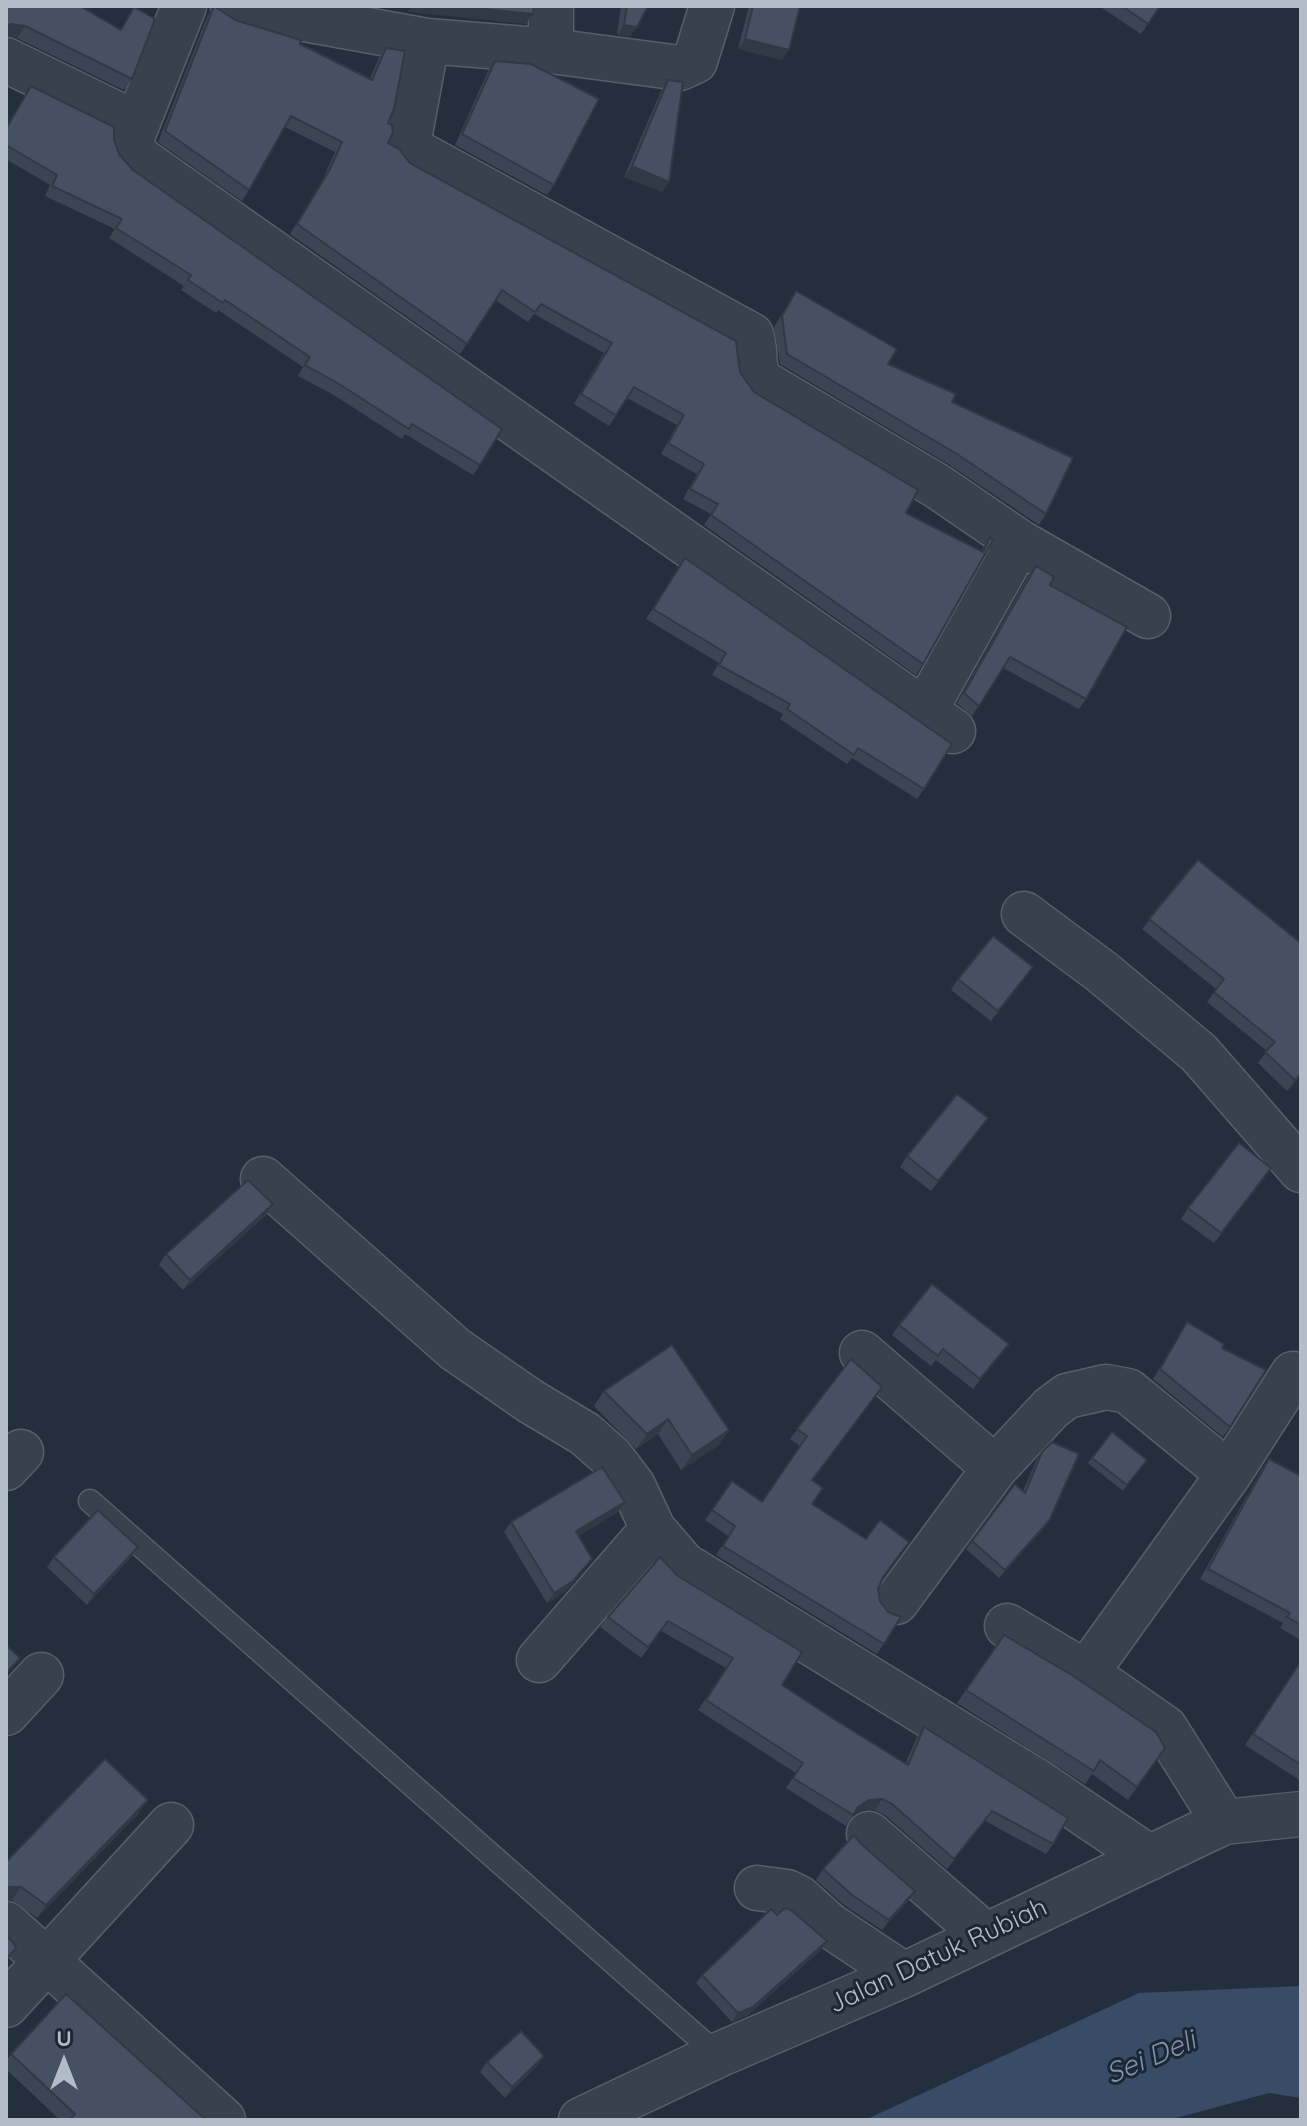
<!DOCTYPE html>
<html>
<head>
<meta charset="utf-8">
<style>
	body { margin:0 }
	#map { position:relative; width:1307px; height:2126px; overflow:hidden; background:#242f3e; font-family:Quicksand,sans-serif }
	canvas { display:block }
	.frame { position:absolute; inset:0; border:8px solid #b4bcc9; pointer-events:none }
	.north { position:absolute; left:24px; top:2022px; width:80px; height:80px; -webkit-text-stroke:6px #1d2633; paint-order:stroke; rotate:0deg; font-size:22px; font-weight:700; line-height:32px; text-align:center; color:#b4bcc9 }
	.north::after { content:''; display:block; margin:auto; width:28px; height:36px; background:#b4bcc9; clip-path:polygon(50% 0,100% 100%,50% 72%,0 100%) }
</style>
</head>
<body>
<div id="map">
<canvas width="1307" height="2126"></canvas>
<div class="frame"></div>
<div class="north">U</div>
</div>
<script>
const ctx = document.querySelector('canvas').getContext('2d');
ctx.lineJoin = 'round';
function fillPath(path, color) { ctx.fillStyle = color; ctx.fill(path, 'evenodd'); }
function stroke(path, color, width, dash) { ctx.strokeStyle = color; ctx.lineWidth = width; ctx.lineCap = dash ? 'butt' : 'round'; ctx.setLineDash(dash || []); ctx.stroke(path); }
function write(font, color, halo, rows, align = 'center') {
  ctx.font = font + ' Quicksand,sans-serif'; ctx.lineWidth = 6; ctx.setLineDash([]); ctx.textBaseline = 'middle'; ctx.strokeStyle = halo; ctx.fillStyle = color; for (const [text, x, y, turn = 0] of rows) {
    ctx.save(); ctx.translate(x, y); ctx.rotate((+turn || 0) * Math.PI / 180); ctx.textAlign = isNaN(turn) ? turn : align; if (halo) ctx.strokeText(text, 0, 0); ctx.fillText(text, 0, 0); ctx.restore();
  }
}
fillPath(new Path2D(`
	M 1301,1986 L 1301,2098 L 1269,2093 L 1169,2120 L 865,2120 L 1139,1993 Z`), '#394c67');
const service = new Path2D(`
	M 90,1501 L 718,2055`);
const minor = new Path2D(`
	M 184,6 L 132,137 L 132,149 L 141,160 L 953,731
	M 233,6 L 427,41 L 551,51 L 680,68 L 695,61 L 712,6
	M 427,41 L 409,139 L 416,152 L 751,335 C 757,351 751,366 760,381 L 937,486 L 1019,542 L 1148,616
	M 551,51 L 551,6
	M 6,60 L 137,124
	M 925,710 L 1019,542
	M 1024,914 L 1102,972 L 1199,1053 L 1301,1170
	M 263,1179 L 455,1349 L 530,1401 L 585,1434 L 611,1457 L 633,1486 L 653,1529 L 684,1565 L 1036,1781 L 1150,1858
	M 862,1353 L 995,1468
	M 6,1468 L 21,1452
	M 896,1602 L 995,1468 L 1051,1408 L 1067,1396 L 1106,1387 L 1128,1391 L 1229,1474
	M 1007,1626 L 1086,1673 L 1165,1728 L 1224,1822
	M 539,1660 L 653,1529
	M 1086,1673 L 1229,1474 L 1293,1374
	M 6,1713 L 41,1675
	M 869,1834 L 985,1935
	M 757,1888 L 787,1892 L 799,1898 L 829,1925 L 904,1975
	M 6,1924 L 223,2120
	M 6,2005 L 171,1825
	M 581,2120 L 718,2055 L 904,1975 L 1224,1822 L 1301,1814`);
stroke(service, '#565f6c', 25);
stroke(minor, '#565f6c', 47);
stroke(service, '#38414e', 22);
stroke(minor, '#38414e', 44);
fillPath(new Path2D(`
	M 6,6 L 120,30 L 134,7 L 132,79 L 124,90 L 17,38 L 6,36 Z
	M 214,6 L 235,20 L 300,44 L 370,78 L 379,58 L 386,48 L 388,143 L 410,163 L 740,372 L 754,392 L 906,513 L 981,551 L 990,537 L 923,664 L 916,675 L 704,525 L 711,514 L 683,499 L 697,474 L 661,454 L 677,425 L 627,398 L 609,426 L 574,404 L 604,353 L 534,314 L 528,322 L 495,300 L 460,354 L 290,234 L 323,179 L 335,152 L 285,127 L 249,190 L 242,201 L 158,142 L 207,17 Z
	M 621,6 L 648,6 L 630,36 L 617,35 Z
	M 749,6 L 800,6 L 782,60 L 738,49 Z
	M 1099,6 L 1160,6 L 1141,34 Z
	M 495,61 L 554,185 L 547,195 L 455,145 L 488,71 Z
	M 668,80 L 669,182 L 662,192 L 624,177 L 661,91 Z
	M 31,86 L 114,140 L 119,154 L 133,170 L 480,465 L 473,475 L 405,434 L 402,439 L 332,394 L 298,376 L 303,367 L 218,310 L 216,313 L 181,290 L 184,286 L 109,238 L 115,229 L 45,196 L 50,185 L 6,159 L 6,127 Z
	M 796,291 L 888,364 L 952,402 L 1046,514 L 1039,525 L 950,465 L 780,364 L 774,327 Z
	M 685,558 L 924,789 L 917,799 L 852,758 L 847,764 L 780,719 L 783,714 L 712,675 L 719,663 L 646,619 Z
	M 1036,566 L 1050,585 L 1086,699 L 1079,709 L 1003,668 L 972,716 L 957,703 L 1028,576 Z
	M 1198,860 L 1301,1076 L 1287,1091 L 1258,1063 L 1267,1051 L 1207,1002 L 1216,989 L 1142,929 Z
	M 1033,967 L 991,1021 L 951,990 L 958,979 Z
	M 980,1129 L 931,1191 L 900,1167 L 907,1156 Z
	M 1264,1179 L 1214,1243 L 1181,1219 L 1188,1208 Z
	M 266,1215 L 183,1290 L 159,1265 L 166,1254 Z
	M 1187,1322 L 1230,1427 L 1223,1437 L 1153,1379 Z
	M 899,1325 L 1009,1344 L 973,1389 L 936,1360 L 931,1366 L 892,1335 Z
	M 672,1345 L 719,1445 L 681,1470 L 658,1434 L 636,1449 L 594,1406 L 604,1391 Z
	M 851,1359 L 812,1480 L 812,1504 L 882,1578 L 878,1589 L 880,1601 L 888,1612 L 901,1617 L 877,1654 L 716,1555 L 728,1536 L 705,1520 L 725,1491 L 762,1502 L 800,1446 L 790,1439 Z
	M 1112,1432 L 1147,1460 L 1123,1491 L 1088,1463 Z
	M 1042,1452 L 1043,1530 L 999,1578 L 966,1549 L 1015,1484 L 1023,1491 L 1036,1461 Z
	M 1269,1459 L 1301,1476 L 1301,1640 L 1280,1628 L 1283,1623 L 1200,1579 L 1262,1469 Z
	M 618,1512 L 578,1536 L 585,1569 L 566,1591 L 547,1603 L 504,1532 L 511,1522 Z
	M 138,1547 L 131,1557 L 87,1605 L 47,1567 L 54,1557 Z
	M 660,1557 L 782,1685 L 837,1721 L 905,1764 L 917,1737 L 924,1727 L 1053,1844 L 1046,1854 L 985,1821 L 947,1869 L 885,1815 L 875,1810 L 862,1810 L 853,1816 L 846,1826 L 786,1788 L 796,1773 L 698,1710 L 726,1668 L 661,1631 L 641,1658 L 600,1627 L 608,1617 Z
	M 1004,1635 L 1165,1748 L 1128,1800 L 1092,1774 L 1085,1784 L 957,1703 Z
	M 1301,1661 L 1301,1781 L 1245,1745 Z
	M 139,1813 L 37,1918 L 12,1900 L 6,1862 Z
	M 860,1843 L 915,1891 L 908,1901 L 882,1930 L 844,1905 L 816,1880 L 823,1869 Z
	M 777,1915 L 827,1941 L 821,1950 L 748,2015 L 732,2022 L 696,1983 L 702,1975 Z
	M 11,2054 L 206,2120 L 60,2120 L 6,2069 L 6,2061 Z
	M 544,2056 L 537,2066 L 505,2098 L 480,2072 L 487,2062 Z`), '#3b4654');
fillPath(new Path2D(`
	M 412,6 L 454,6 L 533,14 L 526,24 L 408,12 Z
	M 11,24 L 25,26 L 17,38 L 6,36 L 6,26 Z
	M 624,25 L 637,27 L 630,36 L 617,35 Z
	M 745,39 L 789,50 L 782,60 L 738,49 Z
	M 632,166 L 669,182 L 662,192 L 624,177 Z
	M 1301,1074 L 1301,1076 L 1287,1091 L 1295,1080 Z
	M 273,1204 L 266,1215 L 183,1290 L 190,1280 Z
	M 668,1419 L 658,1434 L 636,1449 L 647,1434 Z
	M 729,1430 L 719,1445 L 681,1470 L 692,1455 Z
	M 625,1502 L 618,1512 L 569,1542 L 576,1531 Z
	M 1049,1521 L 1043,1530 L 999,1578 L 1005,1570 Z
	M 138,1547 L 131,1557 L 87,1605 L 94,1594 Z
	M 592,1559 L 566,1591 L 547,1603 L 554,1593 Z
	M 882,1799 L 875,1810 L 862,1810 L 853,1816 L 858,1807 L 869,1800 Z
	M 148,1800 L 139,1813 L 37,1918 L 46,1905 Z
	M 8,1887 L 21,1887 L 12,1900 L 6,1900 L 6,1888 Z
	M 915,1891 L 908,1901 L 882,1930 L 889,1920 Z
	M 827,1941 L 821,1950 L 748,2015 L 732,2022 L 738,2013 Z
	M 544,2056 L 537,2066 L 505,2098 L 512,2087 Z`), '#303945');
const building = new Path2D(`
	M 6,6 L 80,6 L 121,30 L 134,7 L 155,19 L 132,79 L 25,26 L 11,24 L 6,26 Z
	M 214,6 L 235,20 L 301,40 L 300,44 L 372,80 L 386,48 L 405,51 L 394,109 L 388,123 L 392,125 L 393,132 L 388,143 L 399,149 L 410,163 L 736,341 L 740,372 L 754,392 L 918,490 L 906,513 L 983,552 L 990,537 L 993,540 L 923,664 L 711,515 L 718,504 L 690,489 L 704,464 L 668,443 L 684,415 L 634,387 L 616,415 L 581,394 L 612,343 L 541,304 L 535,312 L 502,290 L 467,344 L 297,224 L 330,169 L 342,142 L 291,116 L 249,190 L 165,131 Z
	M 454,6 L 534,6 L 533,14 Z
	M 627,6 L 648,6 L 637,27 L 624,25 Z
	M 753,6 L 800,6 L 789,50 L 745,39 Z
	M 1122,6 L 1160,6 L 1148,24 Z
	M 495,61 L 531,64 L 599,99 L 554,185 L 462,134 Z
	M 668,80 L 683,82 L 669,182 L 632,166 Z
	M 31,86 L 114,127 L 114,140 L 119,154 L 133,170 L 502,429 L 480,465 L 412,424 L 409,429 L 339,384 L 305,365 L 310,357 L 225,300 L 223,303 L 188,280 L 191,275 L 116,228 L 122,219 L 52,186 L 57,175 L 6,145 L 6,129 Z
	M 796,291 L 897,349 L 888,364 L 956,394 L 952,402 L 1073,458 L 1046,514 L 957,454 L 787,354 L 782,316 Z
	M 685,558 L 952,744 L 924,789 L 858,748 L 854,755 L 787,709 L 790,704 L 719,665 L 726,653 L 653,609 Z
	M 1036,566 L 1054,577 L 1050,585 L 1127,627 L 1086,699 L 1010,657 L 979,706 L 964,693 Z
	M 1198,860 L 1301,943 L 1301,1074 L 1295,1080 L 1265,1052 L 1275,1042 L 1214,992 L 1224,979 L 1149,919 Z
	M 993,936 L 1033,967 L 998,1011 L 958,979 Z
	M 957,1094 L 988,1118 L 938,1181 L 907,1156 Z
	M 1239,1143 L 1271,1168 L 1221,1233 L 1188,1208 Z
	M 248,1180 L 273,1204 L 190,1280 L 166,1254 Z
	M 932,1284 L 1009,1344 L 980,1379 L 943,1349 L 938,1356 L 899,1325 Z
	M 1187,1322 L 1224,1344 L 1222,1348 L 1266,1370 L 1230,1427 L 1160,1369 Z
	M 672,1345 L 729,1430 L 692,1455 L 668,1419 L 647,1434 L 604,1391 Z
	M 851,1359 L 882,1387 L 812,1480 L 823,1488 L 812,1504 L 866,1539 L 880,1520 L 909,1542 L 883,1577 L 878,1589 L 880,1601 L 888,1612 L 901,1617 L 884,1644 L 723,1546 L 735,1526 L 712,1510 L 732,1481 L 762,1502 L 807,1436 L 797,1429 Z
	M 1112,1432 L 1147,1460 L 1127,1485 L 1092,1458 Z
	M 1052,1442 L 1079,1454 L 1049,1521 L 1005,1570 L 972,1541 L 1015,1484 L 1025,1493 L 1042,1452 Z
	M 1269,1459 L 1301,1476 L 1301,1625 L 1287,1617 L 1290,1613 L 1208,1569 Z
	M 602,1467 L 625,1502 L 576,1531 L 592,1559 L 573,1581 L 554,1593 L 511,1522 Z
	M 98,1510 L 138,1547 L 94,1594 L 54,1557 Z
	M 660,1557 L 678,1576 L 802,1652 L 782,1685 L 837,1721 L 908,1765 L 924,1727 L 1068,1818 L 1053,1844 L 992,1811 L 954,1859 L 892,1804 L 882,1799 L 869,1800 L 858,1807 L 853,1815 L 793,1778 L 803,1763 L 706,1700 L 733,1658 L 668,1621 L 648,1647 L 608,1617 Z
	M 1004,1635 L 1075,1677 L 1156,1732 L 1165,1748 L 1137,1787 L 1100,1760 L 1094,1771 L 966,1690 Z
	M 6,1645 L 20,1658 L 6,1673 Z
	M 1301,1661 L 1301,1765 L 1253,1734 Z
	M 105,1759 L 148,1800 L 46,1905 L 21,1887 L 8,1887 L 6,1888 L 6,1862 Z
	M 854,1835 L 860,1843 L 915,1891 L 889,1920 L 852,1895 L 823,1869 Z
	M 785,1908 L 791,1910 L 827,1941 L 753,2007 L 738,2013 L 702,1975 L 771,1909 L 777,1915 Z
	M 6,1936 L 12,1941 L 16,1948 L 6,1959 Z
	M 66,1994 L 206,2120 L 69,2120 L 75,2114 L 11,2054 Z
	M 521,2031 L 544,2056 L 512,2087 L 487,2062 Z`);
fillPath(building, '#455162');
stroke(building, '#303945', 2);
write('26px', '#b4bcc9', '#1d2633', [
	["Jalan Datuk Rubiah",938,1956,-25]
]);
write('italic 28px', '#7c92b1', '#1d2633', [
	["Sei Deli",1151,2058,-23]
]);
</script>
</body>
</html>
